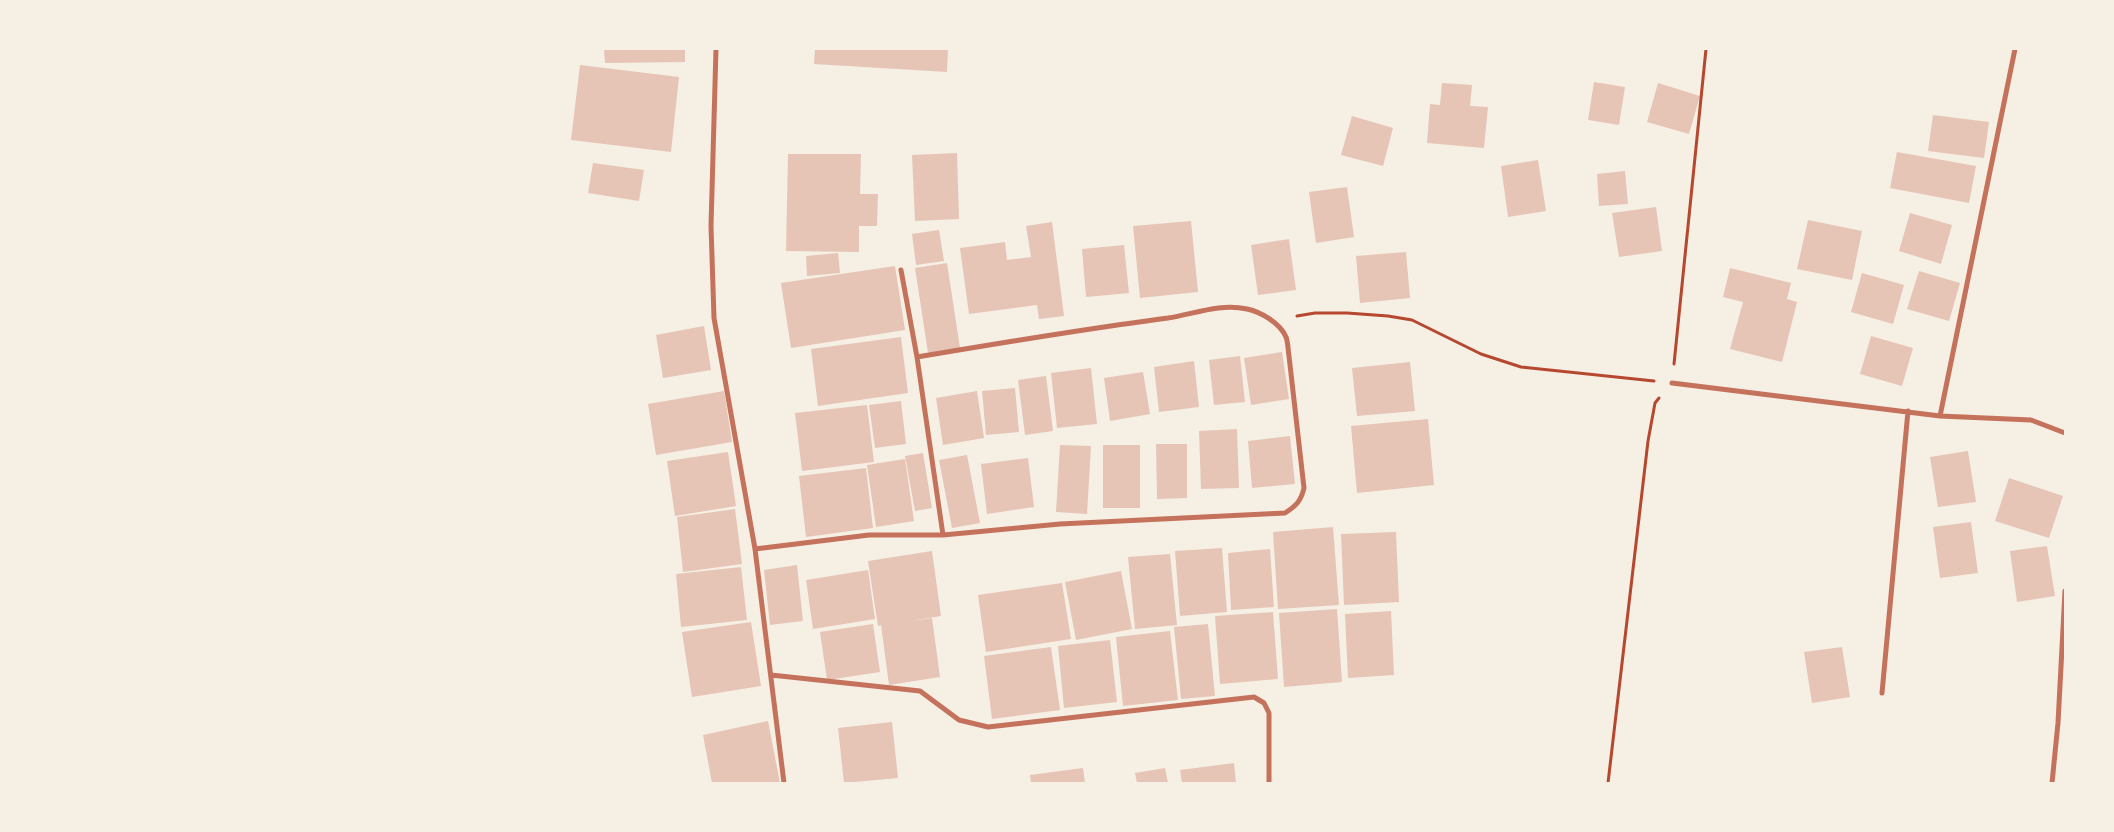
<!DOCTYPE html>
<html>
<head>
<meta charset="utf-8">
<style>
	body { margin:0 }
	#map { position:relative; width:2114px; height:832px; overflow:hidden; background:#f6efe4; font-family:"Source Sans 3",sans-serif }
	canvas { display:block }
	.frame { position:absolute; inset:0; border:50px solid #f6efe4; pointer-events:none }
</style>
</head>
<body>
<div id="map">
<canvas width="2114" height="832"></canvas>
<div class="frame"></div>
</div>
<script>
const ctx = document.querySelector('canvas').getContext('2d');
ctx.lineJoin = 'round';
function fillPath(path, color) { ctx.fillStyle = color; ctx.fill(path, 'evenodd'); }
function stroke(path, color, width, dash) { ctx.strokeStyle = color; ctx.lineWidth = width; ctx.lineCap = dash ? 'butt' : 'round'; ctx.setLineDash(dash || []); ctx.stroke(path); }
fillPath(new Path2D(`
	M 604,49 L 685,49 L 685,62 L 605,63 Z
	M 815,49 L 948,49 L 947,72 L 814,64 Z
	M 580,65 L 679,77 L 671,152 L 571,140 Z
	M 1594,82 L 1625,87 L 1619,125 L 1588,120 Z
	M 1442,83 L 1472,85 L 1470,106 L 1488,107 L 1484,148 L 1427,143 L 1430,104 L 1440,105 Z
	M 1658,83 L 1700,96 L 1689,134 L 1647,122 Z
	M 1933,115 L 1989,122 L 1984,158 L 1928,151 Z
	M 1352,116 L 1393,128 L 1383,166 L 1341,155 Z
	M 1897,152 L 1976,166 L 1969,203 L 1890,188 Z
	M 957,153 L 959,219 L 915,221 L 912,155 Z
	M 788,154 L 861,154 L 860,194 L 878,194 L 877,226 L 859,226 L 859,252 L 786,251 Z
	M 1538,160 L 1546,211 L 1508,217 L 1501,166 Z
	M 593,163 L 644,170 L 639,201 L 588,193 Z
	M 1625,171 L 1628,204 L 1599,206 L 1597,174 Z
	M 1347,187 L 1354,237 L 1316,243 L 1309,192 Z
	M 1656,207 L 1662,251 L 1619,257 L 1612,213 Z
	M 1910,213 L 1952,225 L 1941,264 L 1899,251 Z
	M 1808,220 L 1862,231 L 1852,280 L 1797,269 Z
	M 1191,221 L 1198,292 L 1140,298 L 1133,226 Z
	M 1052,222 L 1064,316 L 1039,319 L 1037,305 L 969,314 L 960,248 L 1005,242 L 1007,260 L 1031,257 L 1026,226 Z
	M 939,230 L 944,261 L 916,265 L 912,234 Z
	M 1289,239 L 1296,290 L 1258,295 L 1251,245 Z
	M 1124,245 L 1129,293 L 1086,297 L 1082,249 Z
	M 1406,252 L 1410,298 L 1360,303 L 1356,256 Z
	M 838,253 L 840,273 L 807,276 L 806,256 Z
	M 947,263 L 960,348 L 928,353 L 915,268 Z
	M 895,266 L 905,330 L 791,348 L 781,283 Z
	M 1730,268 L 1791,283 L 1787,299 L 1797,302 L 1782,362 L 1730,349 L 1743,302 L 1723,297 Z
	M 1919,271 L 1960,283 L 1949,321 L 1907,309 Z
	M 1862,273 L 1904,285 L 1893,324 L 1851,312 Z
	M 704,326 L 711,370 L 663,378 L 656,335 Z
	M 1871,336 L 1913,348 L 1902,386 L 1860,374 Z
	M 901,337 L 908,393 L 818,406 L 811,349 Z
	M 1282,352 L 1289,399 L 1251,405 L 1244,358 Z
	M 1240,356 L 1245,402 L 1214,405 L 1209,360 Z
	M 1194,361 L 1199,407 L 1159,412 L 1154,367 Z
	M 1410,362 L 1415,411 L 1357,416 L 1352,368 Z
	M 1091,368 L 1097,424 L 1057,428 L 1051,373 Z
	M 1143,372 L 1150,414 L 1110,421 L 1104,378 Z
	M 1046,376 L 1053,431 L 1025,435 L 1018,380 Z
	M 1015,388 L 1019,432 L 986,435 L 982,391 Z
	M 724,391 L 732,442 L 656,455 L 648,404 Z
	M 977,391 L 984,438 L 943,445 L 936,398 Z
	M 901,401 L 906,444 L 875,448 L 869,405 Z
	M 867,405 L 874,462 L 802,471 L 795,413 Z
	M 1428,419 L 1434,485 L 1357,493 L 1351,426 Z
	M 1237,429 L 1239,488 L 1201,489 L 1199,431 Z
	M 1290,436 L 1295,484 L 1252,488 L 1248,441 Z
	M 1156,444 L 1187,444 L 1187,498 L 1157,499 Z
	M 1060,445 L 1091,446 L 1087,514 L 1056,512 Z
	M 1103,445 L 1140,445 L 1140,508 L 1103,508 Z
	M 1968,451 L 1976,502 L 1938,507 L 1930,457 Z
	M 728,452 L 736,506 L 675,516 L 667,461 Z
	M 923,453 L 932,508 L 915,511 L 905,456 Z
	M 967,455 L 980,523 L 952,528 L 939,460 Z
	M 1028,458 L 1034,507 L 987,514 L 981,464 Z
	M 905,459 L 914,521 L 876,527 L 867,465 Z
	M 866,468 L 873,528 L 806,537 L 799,476 Z
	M 2009,478 L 2063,496 L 2049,538 L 1995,521 Z
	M 735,509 L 742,564 L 683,572 L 677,517 Z
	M 1971,522 L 1978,573 L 1940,578 L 1933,527 Z
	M 1333,527 L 1339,605 L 1278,609 L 1273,532 Z
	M 1396,532 L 1399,602 L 1344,605 L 1341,534 Z
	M 2047,546 L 2055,596 L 2017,602 L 2010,551 Z
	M 1222,548 L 1227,612 L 1180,616 L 1175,551 Z
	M 1270,549 L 1274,607 L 1231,610 L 1228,553 Z
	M 932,551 L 941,616 L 910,621 L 932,618 L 940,677 L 889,685 L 881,625 L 878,626 L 868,561 Z
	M 1170,554 L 1177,625 L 1135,629 L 1128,557 Z
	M 797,565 L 803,621 L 770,625 L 764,570 Z
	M 741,567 L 747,620 L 681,627 L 676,574 Z
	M 868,570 L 875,619 L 813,629 L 806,580 Z
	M 1121,571 L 1132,629 L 1076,640 L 1065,582 Z
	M 1062,583 L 1071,639 L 986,652 L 978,595 Z
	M 1337,609 L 1342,682 L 1284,687 L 1279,613 Z
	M 1391,611 L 1394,675 L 1348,678 L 1345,614 Z
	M 1273,612 L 1278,679 L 1220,684 L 1215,616 Z
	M 751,622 L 761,686 L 692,697 L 682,632 Z
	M 873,624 L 880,672 L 827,680 L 820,632 Z
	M 1208,624 L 1215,696 L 1181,699 L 1174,627 Z
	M 1170,631 L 1178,700 L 1123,706 L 1116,637 Z
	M 1110,640 L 1117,702 L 1064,708 L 1058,646 Z
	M 1051,647 L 1060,710 L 992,719 L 984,656 Z
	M 1842,647 L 1850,697 L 1812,703 L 1804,652 Z
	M 768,721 L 780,783 L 712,783 L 703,735 Z
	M 892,722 L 898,778 L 844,783 L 838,728 Z
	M 1234,763 L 1236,783 L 1182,783 L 1180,770 Z
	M 1083,768 L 1085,783 L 1031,783 L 1030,775 Z
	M 1165,768 L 1168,783 L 1137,783 L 1135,773 Z`), '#e6c5b7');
stroke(new Path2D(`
	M 1297,316 L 1315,313 L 1347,313 L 1388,316 L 1412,320 L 1481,354 L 1521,367 L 1654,381
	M 1674,364 L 1706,49
	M 1608,783 L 1648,441 L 1655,403 L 1659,398`), '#b5482f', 3);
stroke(new Path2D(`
	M 716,49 L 711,226 L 714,318 L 755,549 L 784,783
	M 917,357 C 1000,343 1084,329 1168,318 C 1194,314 1220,303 1247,309 C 1261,312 1280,323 1286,337 C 1288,342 1288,350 1289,356 L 1304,488 C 1301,501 1296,506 1285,513 L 1060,524 L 943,535
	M 1672,383 L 1940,416 L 2031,420 L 2065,433
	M 1940,416 L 2015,49
	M 755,549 L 869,535 L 943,535 L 917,357 L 901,270
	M 771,675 L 920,691 L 959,720 L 988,727 L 1254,697 L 1264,703 L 1269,713 L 1269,783
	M 1882,693 L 1908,411
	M 2052,783 L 2058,723 L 2065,591`), '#c5725c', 5);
</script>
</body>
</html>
